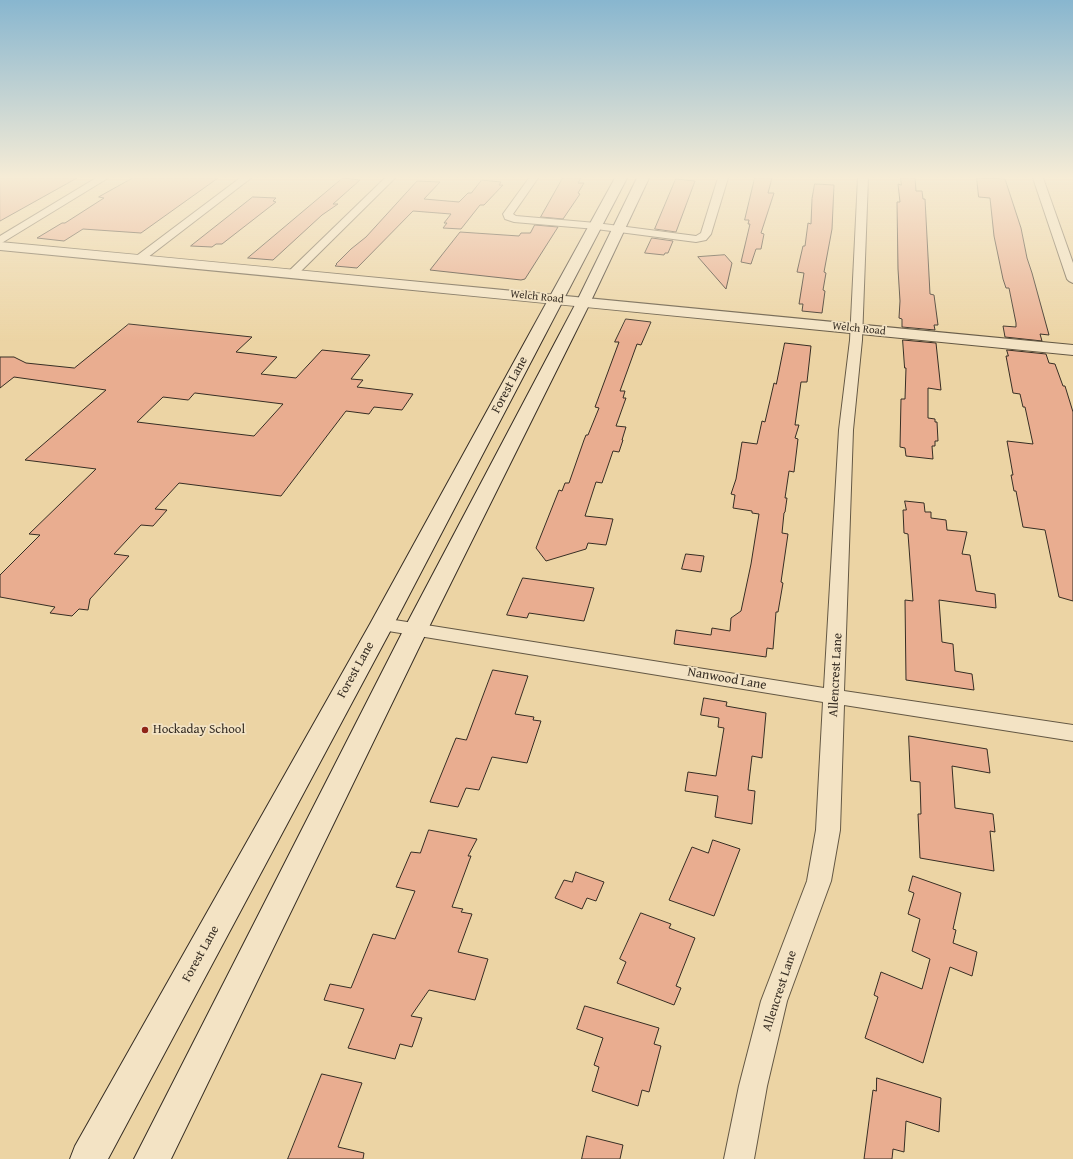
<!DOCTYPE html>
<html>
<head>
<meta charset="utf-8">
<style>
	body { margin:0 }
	canvas { display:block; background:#ecd4a4 }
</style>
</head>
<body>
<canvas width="1073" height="1159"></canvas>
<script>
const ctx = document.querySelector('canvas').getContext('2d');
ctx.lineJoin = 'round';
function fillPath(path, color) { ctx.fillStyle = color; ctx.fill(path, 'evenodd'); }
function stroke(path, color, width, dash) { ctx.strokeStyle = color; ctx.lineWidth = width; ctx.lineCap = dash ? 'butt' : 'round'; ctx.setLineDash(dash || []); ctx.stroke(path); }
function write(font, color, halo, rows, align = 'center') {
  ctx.font = font + ' "Gentium Book Plus",serif'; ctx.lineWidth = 3.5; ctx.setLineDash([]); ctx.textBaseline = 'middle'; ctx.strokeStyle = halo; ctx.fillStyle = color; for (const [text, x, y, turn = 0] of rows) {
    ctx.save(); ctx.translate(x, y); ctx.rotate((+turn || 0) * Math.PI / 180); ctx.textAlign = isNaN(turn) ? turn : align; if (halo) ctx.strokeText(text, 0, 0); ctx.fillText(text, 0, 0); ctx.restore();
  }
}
const building = new Path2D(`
	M 0,178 L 77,178 L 0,221 Z
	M 133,178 L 218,178 L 141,233 L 83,229 L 64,241 L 37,238 L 62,223 L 65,223 L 104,198 L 99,197 Z
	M 343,178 L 360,180 L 333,204 L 338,204 L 322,215 L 273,260 L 248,258 Z
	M 563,178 L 581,178 L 578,183 L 584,183 L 578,193 L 580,194 L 563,219 L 541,217 Z
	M 755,178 L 772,178 L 768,193 L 774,193 L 761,233 L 764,234 L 761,249 L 756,249 L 751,264 L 741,262 L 750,224 L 748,224 L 749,220 L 745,220 Z
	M 901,178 L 915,178 L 916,191 L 922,191 L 923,199 L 925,199 L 930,294 L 934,295 L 938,325 L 934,325 L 935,330 L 902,327 L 902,319 L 899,318 L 900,301 L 898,269 L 897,202 L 900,202 L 898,184 L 901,185 Z
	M 977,178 L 1005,179 L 1021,228 L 1027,258 L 1032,273 L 1049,335 L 1040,334 L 1042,341 L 1005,337 L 1003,326 L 1016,327 L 1016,323 L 1009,288 L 1006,288 L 1003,279 L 994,236 L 990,198 L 979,197 Z
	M 676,179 L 695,181 L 676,232 L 655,229 Z
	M 482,180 L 501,182 L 499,185 L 503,185 L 484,205 L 480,205 L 461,229 L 443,228 L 447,223 L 444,223 L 451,214 L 413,211 L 357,268 L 335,266 L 337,264 L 336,264 L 351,249 L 366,237 L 417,181 L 440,182 L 424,199 L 459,202 L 468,193 L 471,193 Z
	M 815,184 L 834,185 L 832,229 L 824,272 L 826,273 L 823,290 L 825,291 L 822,313 L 802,311 L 803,304 L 799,304 L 804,273 L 797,272 L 803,246 L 805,246 L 808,223 L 811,224 L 812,199 Z
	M 253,197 L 276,198 L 273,201 L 276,202 L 222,244 L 216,244 L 212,247 L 191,246 Z
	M 535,225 L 558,227 L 525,279 L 521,280 L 430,270 L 460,232 L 519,236 L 521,233 L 530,233 Z
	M 652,238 L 673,241 L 668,253 L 665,253 L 664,255 L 645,253 Z
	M 725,255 L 732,263 L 726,289 L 698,257 Z
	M 626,319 L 651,322 L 641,345 L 637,344 L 620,391 L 625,391 L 623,398 L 626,398 L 616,426 L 626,427 L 622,440 L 623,440 L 619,452 L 613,451 L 602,483 L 596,482 L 585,516 L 613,519 L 606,545 L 588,543 L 586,549 L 546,561 L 536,548 L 559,490 L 562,491 L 565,483 L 569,483 L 584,440 L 586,435 L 588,435 L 599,408 L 595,407 L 619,342 L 615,342 Z
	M 129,324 L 252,337 L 236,352 L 277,357 L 261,374 L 296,378 L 322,350 L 370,355 L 351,379 L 363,380 L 357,387 L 413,394 L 402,410 L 374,407 L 369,414 L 346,411 L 281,496 L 179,483 L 155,509 L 167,510 L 153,526 L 141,525 L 114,554 L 129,556 L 90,599 L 88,610 L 79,609 L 72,616 L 50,613 L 55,607 L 0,597 L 0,575 L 40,535 L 29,534 L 96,469 L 25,460 L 106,390 L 14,377 L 0,388 L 0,357 L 14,357 L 26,363 L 74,368 ZM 195,393 L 283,404 L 254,436 L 137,422 L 163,397 L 188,400 Z
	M 903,340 L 936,343 L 941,390 L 928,388 L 928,418 L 935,419 L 935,422 L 937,422 L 938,441 L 935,441 L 935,446 L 932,446 L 933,459 L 906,456 L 905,448 L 900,447 L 901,399 L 905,399 L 906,368 L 905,368 Z
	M 785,343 L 811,346 L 807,382 L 801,382 L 796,418 L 795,425 L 799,425 L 795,438 L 798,439 L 794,472 L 789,471 L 785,498 L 787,498 L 785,512 L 784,513 L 782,533 L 788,534 L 781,582 L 783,583 L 778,612 L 776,612 L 773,649 L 767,648 L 766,657 L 674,644 L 676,630 L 711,635 L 712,628 L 730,631 L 731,618 L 741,611 L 751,564 L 759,514 L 752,513 L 752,511 L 733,508 L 735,495 L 731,494 L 736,479 L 742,442 L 757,444 L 762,421 L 765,422 L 774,383 L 776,384 Z
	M 1007,350 L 1046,354 L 1049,363 L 1055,364 L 1063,386 L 1065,386 L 1073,412 L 1073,601 L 1059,597 L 1045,530 L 1023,527 L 1016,491 L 1014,491 L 1011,475 L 1013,475 L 1007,441 L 1033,444 L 1025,407 L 1023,407 L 1020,394 L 1013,393 L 1006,356 L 1008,356 Z
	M 905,501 L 924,503 L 925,512 L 931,512 L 931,518 L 946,520 L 947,530 L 967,532 L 962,554 L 970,555 L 976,591 L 995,594 L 996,608 L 939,600 L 942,642 L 953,644 L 955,671 L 972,674 L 974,690 L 906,680 L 905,600 L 913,601 L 908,534 L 904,533 L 903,510 L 906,510 Z
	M 686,554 L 704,556 L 701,572 L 682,569 Z
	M 523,578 L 594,588 L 584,621 L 529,613 L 527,618 L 507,615 Z
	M 493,670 L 528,676 L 515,714 L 534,717 L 533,720 L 541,721 L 527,763 L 492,757 L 479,790 L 466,788 L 458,807 L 430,802 L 456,738 L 466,740 Z
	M 704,698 L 727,702 L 726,706 L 766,713 L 762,758 L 752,756 L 748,790 L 755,791 L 752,824 L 715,817 L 718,796 L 685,791 L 688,772 L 716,776 L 724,728 L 718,727 L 719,718 L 701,715 Z
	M 909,736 L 987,749 L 990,773 L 952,766 L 955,808 L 993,814 L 995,832 L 990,831 L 994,871 L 920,858 L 918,814 L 921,814 L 920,782 L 911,781 Z
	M 429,830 L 477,839 L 468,856 L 471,856 L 452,907 L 463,909 L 461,912 L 472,914 L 458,952 L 488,959 L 475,1000 L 429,990 L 411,1016 L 422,1018 L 412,1047 L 400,1044 L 395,1059 L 348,1048 L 364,1009 L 324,1000 L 330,984 L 351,988 L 373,934 L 395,939 L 415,891 L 396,887 L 411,852 L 420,853 Z
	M 713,840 L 740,849 L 714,916 L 669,900 L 692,847 L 708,853 Z
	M 576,872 L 604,882 L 596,901 L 587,898 L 582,909 L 555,898 L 564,880 L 572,882 Z
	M 913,876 L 961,893 L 953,929 L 956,930 L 953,943 L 977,952 L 972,976 L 950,967 L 923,1063 L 865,1038 L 878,997 L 874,995 L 881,972 L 922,989 L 930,959 L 912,951 L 920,919 L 908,914 L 914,893 L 909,891 Z
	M 641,913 L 671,924 L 669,928 L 695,938 L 676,986 L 681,988 L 674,1005 L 617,983 L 626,962 L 620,959 Z
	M 585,1006 L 659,1028 L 654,1044 L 661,1046 L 649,1092 L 642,1090 L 638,1106 L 592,1091 L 599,1067 L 594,1065 L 603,1038 L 577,1029 Z
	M 322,1074 L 362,1083 L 338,1147 L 364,1153 L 363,1159 L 288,1159 Z
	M 877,1078 L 941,1098 L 939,1132 L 906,1121 L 904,1152 L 893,1149 L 892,1159 L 864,1159 L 873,1090 L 876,1091 Z
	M 587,1136 L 623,1145 L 620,1159 L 582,1159 Z`);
fillPath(building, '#e9ad90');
stroke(building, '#372e24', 1);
const minor = new Path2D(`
	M 96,178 L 108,178 L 0,244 L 0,236 Z
	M 240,178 L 251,178 L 143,261 L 135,261 L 133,259 L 135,257 Z
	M 385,178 L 395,178 L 297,275 L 289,275 L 287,273 L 289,271 Z
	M 529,178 L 538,178 L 513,214 L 516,216 L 596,223 L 696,236 L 701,233 L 718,178 L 728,178 L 711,234 L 706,240 L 696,242 L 596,229 L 514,222 L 505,219 L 503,214 Z
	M 858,178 L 868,178 L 862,340 L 853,430 L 844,691 L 1073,725 L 1073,741 L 844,705 L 840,830 L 831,881 L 787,1001 L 767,1086 L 754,1159 L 724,1159 L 739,1086 L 761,1001 L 807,881 L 816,830 L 823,702 L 382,630 L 375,628 L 373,624 L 375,620 L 382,618 L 824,688 L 839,430 L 850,340 Z
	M 1033,178 L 1043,178 L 1073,263 L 1073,283 L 1069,281 L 1067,279 Z`);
const tertiary = new Path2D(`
	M 0,242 C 358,275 715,311 1073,345 L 1073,355 C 715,320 358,284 0,250 Z`);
const secondary = new Path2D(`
	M 615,178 L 627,178 L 394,624 L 108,1159 L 70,1159 L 75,1146 L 370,624 Z
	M 637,178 L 649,178 L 590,303 L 428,629 L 171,1159 L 134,1159 L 404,629 L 576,303 Z`);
stroke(minor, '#645844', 2);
stroke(tertiary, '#645844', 2);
stroke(secondary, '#372e24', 2);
fillPath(minor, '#f3e3c4');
fillPath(tertiary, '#f3e3c4');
fillPath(secondary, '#f3e3c4');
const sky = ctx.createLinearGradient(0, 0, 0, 341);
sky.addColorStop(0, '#88b6cf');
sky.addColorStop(0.52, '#f6ecd6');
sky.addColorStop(1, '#f6ecd600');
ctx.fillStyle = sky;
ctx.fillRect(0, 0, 1073, 341);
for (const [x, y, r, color] of [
	[145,730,4,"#8f2418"]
]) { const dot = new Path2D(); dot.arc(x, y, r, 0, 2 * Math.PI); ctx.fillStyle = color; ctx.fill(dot); stroke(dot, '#f3e3c4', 1.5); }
write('11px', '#372e24', '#f3e3c4', [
	["Welch Road",537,297,6],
	["Welch Road",859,329,6]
]);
write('13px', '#372e24', '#f3e3c4', [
	["Forest Lane",510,385,-62],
	["Forest Lane",356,670,-61],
	["Allencrest Lane",836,675,-87],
	["Nanwood Lane",727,679,10],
	["Forest Lane",201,954,-61],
	["Allencrest Lane",780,991,-72]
]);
write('13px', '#372e24', '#f3e3c4', [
	["Hockaday School",153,730]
], 'left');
</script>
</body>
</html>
